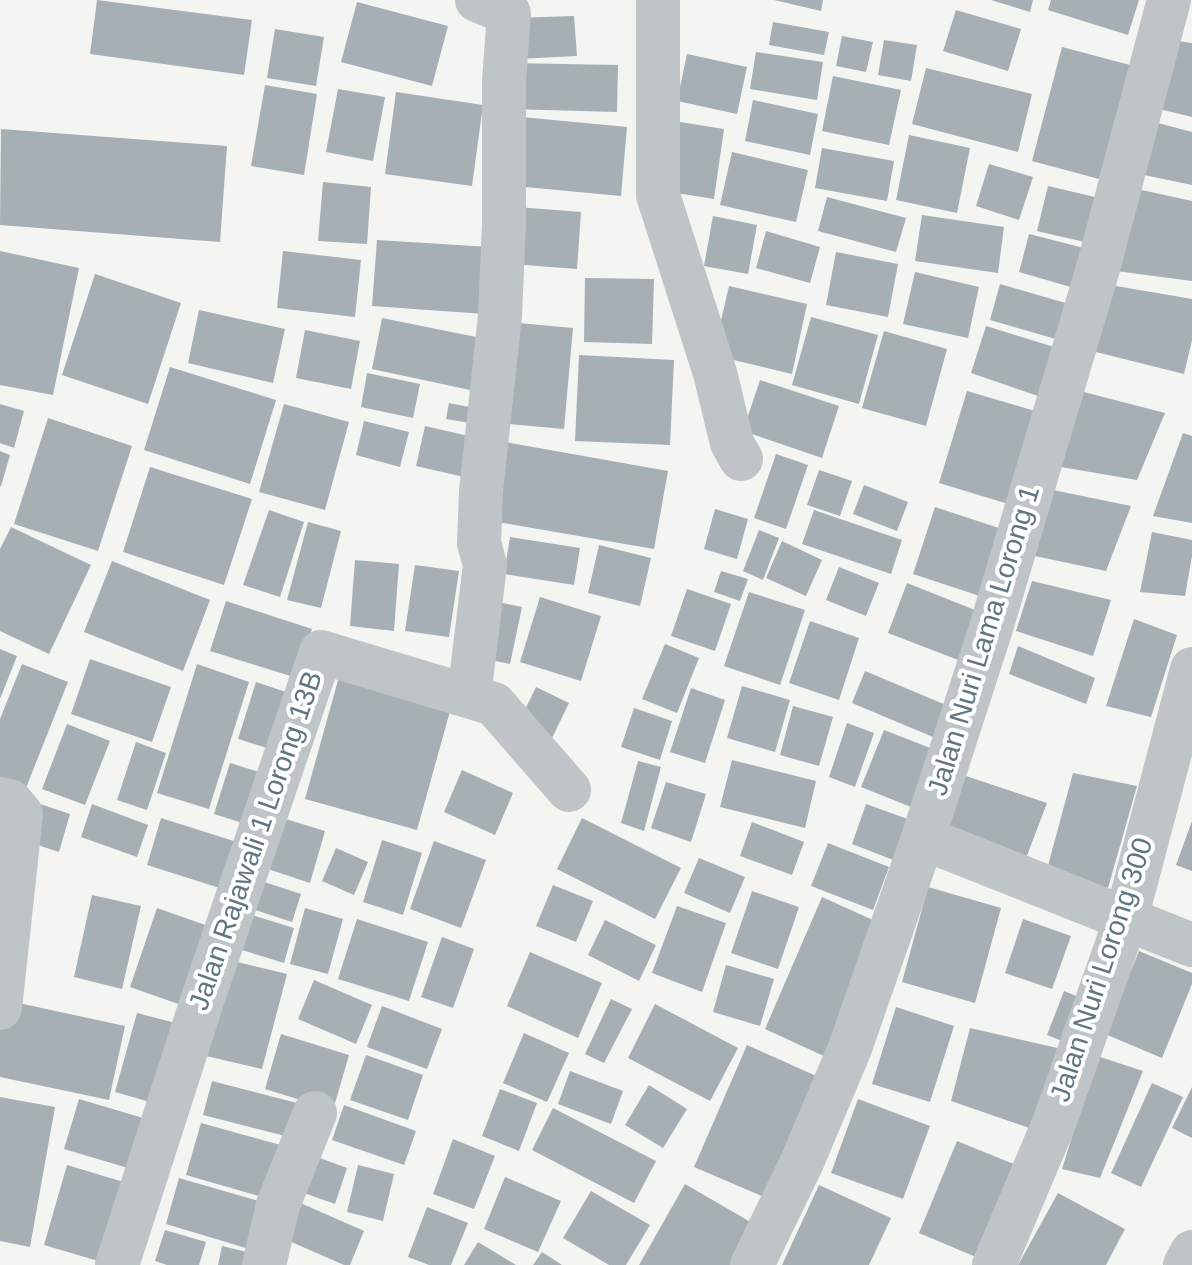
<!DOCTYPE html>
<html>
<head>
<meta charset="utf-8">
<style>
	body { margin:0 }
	canvas { display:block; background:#f4f4f0 }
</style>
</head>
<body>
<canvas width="1192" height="1265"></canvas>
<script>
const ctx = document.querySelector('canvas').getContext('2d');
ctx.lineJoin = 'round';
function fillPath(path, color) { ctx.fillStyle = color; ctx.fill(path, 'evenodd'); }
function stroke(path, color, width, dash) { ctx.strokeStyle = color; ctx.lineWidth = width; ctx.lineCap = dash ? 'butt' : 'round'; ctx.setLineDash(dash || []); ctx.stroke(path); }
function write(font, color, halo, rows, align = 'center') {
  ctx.font = font + ' Arial,sans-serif'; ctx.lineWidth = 8; ctx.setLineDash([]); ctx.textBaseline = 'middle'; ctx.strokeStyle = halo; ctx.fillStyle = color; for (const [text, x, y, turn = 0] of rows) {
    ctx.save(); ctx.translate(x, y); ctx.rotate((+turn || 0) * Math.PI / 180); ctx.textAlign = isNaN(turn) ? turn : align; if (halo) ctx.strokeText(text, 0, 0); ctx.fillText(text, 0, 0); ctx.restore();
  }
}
fillPath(new Path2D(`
	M 97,0 L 252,20 L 244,75 L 90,54 Z
	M 774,0 L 823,0 L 821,11 Z
	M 991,0 L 1033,0 L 1030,12 Z
	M 1051,0 L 1139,0 L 1128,35 L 1048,10 Z
	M 357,2 L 448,26 L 432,86 L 341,62 Z
	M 956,10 L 1021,29 L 1008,71 L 943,51 Z
	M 574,16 L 577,56 L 516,59 L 514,18 Z
	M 773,22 L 829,32 L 824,55 L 769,45 Z
	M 275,29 L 324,37 L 316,86 L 267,78 Z
	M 842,36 L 873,42 L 866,72 L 836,66 Z
	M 884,40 L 917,45 L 911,81 L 878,75 Z
	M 1178,41 L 1192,43 L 1192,117 L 1159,109 Z
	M 1062,47 L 1130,65 L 1099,179 L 1032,161 Z
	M 756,52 L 823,62 L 817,100 L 750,89 Z
	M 687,54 L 747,67 L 737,114 L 677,101 Z
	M 509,63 L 618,65 L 617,112 L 509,109 Z
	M 926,68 L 1032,94 L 1018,152 L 912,124 Z
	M 833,76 L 901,90 L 889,145 L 822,131 Z
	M 265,85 L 317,94 L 304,175 L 251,166 Z
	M 338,89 L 385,97 L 373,161 L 326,152 Z
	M 396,92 L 483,105 L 472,186 L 385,174 Z
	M 753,100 L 818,114 L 810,155 L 745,141 Z
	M 500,115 L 627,127 L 621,196 L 493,184 Z
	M 680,122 L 724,129 L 714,199 L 670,192 Z
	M 1158,123 L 1192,132 L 1192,185 L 1144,175 Z
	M 1,129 L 227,146 L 220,242 L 0,225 Z
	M 909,135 L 970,148 L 957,213 L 896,200 Z
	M 822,148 L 894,161 L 887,201 L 815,188 Z
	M 732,152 L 808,170 L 796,222 L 720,205 Z
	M 989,164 L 1033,177 L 1019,220 L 976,206 Z
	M 323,182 L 371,187 L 367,244 L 318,241 Z
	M 1048,186 L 1099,198 L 1089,243 L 1037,231 Z
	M 1137,189 L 1192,201 L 1192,281 L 1116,271 Z
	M 827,197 L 906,218 L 896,252 L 818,231 Z
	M 517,207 L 581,212 L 577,269 L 512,264 Z
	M 922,215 L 1004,227 L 998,273 L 915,261 Z
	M 713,216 L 757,225 L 748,274 L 704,266 Z
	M 766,231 L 820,247 L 810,283 L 756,268 Z
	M 1029,234 L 1084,248 L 1074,288 L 1019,272 Z
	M 377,240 L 490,247 L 485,314 L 372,306 Z
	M 0,251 L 79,268 L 53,395 L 0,385 Z
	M 283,251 L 361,260 L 355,317 L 277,308 Z
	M 836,252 L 898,264 L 888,317 L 826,305 Z
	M 915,272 L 979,287 L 968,338 L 903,324 Z
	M 95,274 L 181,303 L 148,404 L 62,375 Z
	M 585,278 L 654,279 L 652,344 L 584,342 Z
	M 1000,284 L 1069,304 L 1059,340 L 990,320 Z
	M 1110,285 L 1192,299 L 1192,340 L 1184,374 L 1092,351 Z
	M 729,286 L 807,304 L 792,374 L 713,355 Z
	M 199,310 L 285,329 L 273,383 L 188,363 Z
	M 811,317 L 878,335 L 859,404 L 792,385 Z
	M 382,318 L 481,338 L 470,390 L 372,369 Z
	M 508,322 L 573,328 L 564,429 L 498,423 Z
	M 986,326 L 1054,347 L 1038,396 L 971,373 Z
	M 305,330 L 360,341 L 351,389 L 296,378 Z
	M 884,331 L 947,349 L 926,426 L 862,408 Z
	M 579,355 L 674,360 L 670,445 L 575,441 Z
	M 170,367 L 276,400 L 250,484 L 144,450 Z
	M 367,373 L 420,384 L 413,418 L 361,407 Z
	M 760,380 L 839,406 L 822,458 L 743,431 Z
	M 967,391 L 1042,413 L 1015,506 L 939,483 Z
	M 1080,391 L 1165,413 L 1137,480 L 1061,467 Z
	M 449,403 L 485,410 L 483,425 L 446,419 Z
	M 0,404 L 24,411 L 14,448 L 0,443 Z
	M 284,404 L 349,422 L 325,510 L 259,492 Z
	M 48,418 L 132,446 L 98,551 L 14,524 Z
	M 364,421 L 409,432 L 400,467 L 356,455 Z
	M 425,426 L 486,440 L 477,480 L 416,466 Z
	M 1183,433 L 1192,436 L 1192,523 L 1153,516 Z
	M 499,441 L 668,471 L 654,549 L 486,520 Z
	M 0,451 L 10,455 L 1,486 L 0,486 Z
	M 776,454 L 808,465 L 786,529 L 754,518 Z
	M 150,467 L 252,499 L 224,585 L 123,552 Z
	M 819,470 L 852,481 L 840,516 L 807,505 Z
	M 864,485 L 908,502 L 897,531 L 853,514 Z
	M 1053,490 L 1131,506 L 1106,571 L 1035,556 Z
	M 935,507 L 1011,532 L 989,599 L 913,574 Z
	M 715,509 L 748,519 L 737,559 L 704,549 Z
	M 269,510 L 304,522 L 280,597 L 243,585 Z
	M 814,510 L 902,540 L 891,574 L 802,544 Z
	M 308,522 L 341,531 L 321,608 L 287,600 Z
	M 11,527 L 91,565 L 49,654 L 0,631 L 0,549 Z
	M 759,530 L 779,538 L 763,580 L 743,571 Z
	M 1152,532 L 1192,540 L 1192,556 L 1185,596 L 1140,592 Z
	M 510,537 L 580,548 L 574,585 L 504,574 Z
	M 782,541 L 822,560 L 806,596 L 766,578 Z
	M 599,545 L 651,558 L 640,606 L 588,593 Z
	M 355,560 L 399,564 L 394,631 L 350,626 Z
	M 112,561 L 210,600 L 183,671 L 84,632 Z
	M 415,565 L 459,571 L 449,637 L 405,631 Z
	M 839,567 L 879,583 L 866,616 L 826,600 Z
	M 721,571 L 748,579 L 740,601 L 714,592 Z
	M 1032,581 L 1111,600 L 1093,656 L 1016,631 Z
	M 907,583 L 985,614 L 966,663 L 888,633 Z
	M 687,589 L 731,604 L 715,651 L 671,636 Z
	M 749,592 L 805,610 L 780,685 L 724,666 Z
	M 540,597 L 601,616 L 581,681 L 520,662 Z
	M 226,601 L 312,629 L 297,678 L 210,651 Z
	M 493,601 L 522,607 L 510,664 L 481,658 Z
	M 1134,619 L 1177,635 L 1151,717 L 1106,706 Z
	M 810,621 L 859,638 L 839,700 L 789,683 Z
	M 665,644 L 699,658 L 677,713 L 642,699 Z
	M 1018,646 L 1095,678 L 1086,704 L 1009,674 Z
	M 0,649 L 17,656 L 0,699 Z
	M 90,659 L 171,687 L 152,742 L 71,714 Z
	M 22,664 L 68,682 L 26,788 L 0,777 L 0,719 Z
	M 197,664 L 249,682 L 209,809 L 157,793 Z
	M 865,671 L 946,705 L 933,737 L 852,703 Z
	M 340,673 L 452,704 L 417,830 L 305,799 Z
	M 256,682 L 298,696 L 280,752 L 238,739 Z
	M 742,686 L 790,700 L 775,752 L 727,738 Z
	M 536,687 L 569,703 L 552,738 L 519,722 Z
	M 691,688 L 725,700 L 705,763 L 670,752 Z
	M 793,706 L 833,717 L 819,766 L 780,755 Z
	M 634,708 L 672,721 L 660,760 L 621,747 Z
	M 847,723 L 874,733 L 855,787 L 829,777 Z
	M 67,724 L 110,741 L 85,805 L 42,789 Z
	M 884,730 L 938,751 L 916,809 L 861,787 Z
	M 136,742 L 166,753 L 147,810 L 117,800 Z
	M 732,760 L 816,781 L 805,828 L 720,807 Z
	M 638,761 L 661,767 L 644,831 L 621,823 Z
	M 230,763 L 272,776 L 255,827 L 214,814 Z
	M 462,770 L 513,793 L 495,835 L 444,812 Z
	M 1073,773 L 1137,786 L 1108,888 L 1046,873 Z
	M 960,774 L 1047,803 L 1023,866 L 943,831 Z
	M 666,782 L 706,794 L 691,842 L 651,828 Z
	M 19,797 L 70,814 L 59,852 L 7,835 Z
	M 92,804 L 148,825 L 137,857 L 81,837 Z
	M 866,804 L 916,822 L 901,863 L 852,844 Z
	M 279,817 L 325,831 L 310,883 L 262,867 Z
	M 161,818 L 240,843 L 226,890 L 147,865 Z
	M 582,818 L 681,868 L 655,919 L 557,869 Z
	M 1192,821 L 1192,871 L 1176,865 Z
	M 752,822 L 804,842 L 792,875 L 740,856 Z
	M 382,840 L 422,853 L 403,915 L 363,902 Z
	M 434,841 L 486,860 L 461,928 L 410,909 Z
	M 828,843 L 889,867 L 873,910 L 811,886 Z
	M 336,848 L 368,862 L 354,895 L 322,881 Z
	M 699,858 L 745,877 L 730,913 L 684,893 Z
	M 252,878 L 301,894 L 292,922 L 243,906 Z
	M 553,885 L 593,901 L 576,942 L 536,926 Z
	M 928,887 L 1001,908 L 975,1003 L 902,982 Z
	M 752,891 L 799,907 L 778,969 L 731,953 Z
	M 92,895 L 141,906 L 122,989 L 74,977 Z
	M 822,897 L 884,925 L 826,1057 L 765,1029 Z
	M 677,906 L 726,923 L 702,992 L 652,973 Z
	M 157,908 L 211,927 L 184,1006 L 130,987 Z
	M 305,908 L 343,919 L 328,974 L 290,964 Z
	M 242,912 L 294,928 L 284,963 L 232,947 Z
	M 357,919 L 428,942 L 409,1001 L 338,979 Z
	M 1023,919 L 1071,936 L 1052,989 L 1005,973 Z
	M 605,920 L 656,945 L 639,981 L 588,955 Z
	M 442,937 L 474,949 L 453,1008 L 421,997 Z
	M 1139,951 L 1192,973 L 1192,984 L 1162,1058 L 1105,1034 Z
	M 530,952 L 602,983 L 578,1038 L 507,1006 Z
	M 229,960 L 287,974 L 262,1069 L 206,1056 Z
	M 726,965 L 774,979 L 760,1026 L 713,1012 Z
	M 314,980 L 372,1005 L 356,1044 L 298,1019 Z
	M 1064,991 L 1084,999 L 1067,1043 L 1047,1035 Z
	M 0,999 L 125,1026 L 109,1100 L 0,1077 Z
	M 611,999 L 632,1009 L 604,1063 L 585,1054 Z
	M 655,1004 L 738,1048 L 710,1101 L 628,1058 Z
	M 382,1006 L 442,1029 L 427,1069 L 367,1047 Z
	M 896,1007 L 954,1026 L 930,1102 L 872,1084 Z
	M 137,1013 L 183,1025 L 161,1105 L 115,1092 Z
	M 970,1028 L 1066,1050 L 1038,1131 L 951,1101 Z
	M 524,1033 L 569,1053 L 547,1102 L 503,1083 Z
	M 281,1034 L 349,1055 L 333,1110 L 265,1089 Z
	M 747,1045 L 823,1079 L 771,1200 L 694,1167 Z
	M 366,1055 L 423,1075 L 408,1120 L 350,1100 Z
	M 1097,1056 L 1143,1071 L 1100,1178 L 1062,1169 Z
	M 570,1071 L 623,1091 L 611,1124 L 558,1104 Z
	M 212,1081 L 297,1103 L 289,1137 L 203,1115 Z
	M 1152,1083 L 1183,1097 L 1141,1187 L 1111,1173 Z
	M 649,1085 L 687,1109 L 663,1148 L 625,1125 Z
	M 1192,1087 L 1192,1138 L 1172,1128 Z
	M 500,1089 L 537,1103 L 519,1151 L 482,1136 Z
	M 0,1097 L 55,1107 L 30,1247 L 0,1241 Z
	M 79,1099 L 153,1121 L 138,1171 L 64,1149 Z
	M 858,1099 L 930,1126 L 903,1199 L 831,1173 Z
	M 344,1105 L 416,1131 L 404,1165 L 332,1140 Z
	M 553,1108 L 656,1161 L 634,1203 L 532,1150 Z
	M 201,1123 L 284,1146 L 269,1199 L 186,1175 Z
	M 453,1139 L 495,1156 L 474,1209 L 433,1194 Z
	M 957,1141 L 1021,1167 L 983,1260 L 919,1233 Z
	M 317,1157 L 347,1168 L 335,1204 L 304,1193 Z
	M 67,1165 L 127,1183 L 105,1263 L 44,1245 Z
	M 358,1165 L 394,1174 L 383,1221 L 347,1212 Z
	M 505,1177 L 561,1201 L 538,1252 L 484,1229 Z
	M 179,1178 L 269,1204 L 256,1251 L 166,1224 Z
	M 685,1184 L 754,1224 L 731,1265 L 639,1265 Z
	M 819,1185 L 891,1218 L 869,1265 L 782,1265 Z
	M 591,1191 L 650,1225 L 626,1265 L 609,1265 L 563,1238 Z
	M 1058,1193 L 1125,1229 L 1106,1265 L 1018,1265 Z
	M 296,1201 L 364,1231 L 350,1265 L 344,1265 L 280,1237 Z
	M 427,1207 L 468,1223 L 451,1265 L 429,1265 L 408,1257 Z
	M 165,1230 L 206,1242 L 199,1265 L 167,1265 L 155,1261 Z
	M 478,1242 L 516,1265 L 464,1265 Z
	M 222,1246 L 259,1255 L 256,1265 L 218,1265 Z
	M 542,1252 L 562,1265 L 533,1265 Z`), '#a6afb4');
stroke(new Path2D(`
	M 658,0 L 658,195 L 715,373 L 732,443 L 741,459
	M 469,696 L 485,565 L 479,543 L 481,491 L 500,316 L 504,224 L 504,81 L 509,13 L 477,0
	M 0,799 L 10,801 L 21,814 L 0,1008
	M 923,838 L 1192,945
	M 117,1265 L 202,1001 L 321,652 L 494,704 L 569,790
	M 264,1265 L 278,1205 L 315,1113
	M 752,1265 L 802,1162 L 850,1048 L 923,838 L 991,628 L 1099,265 L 1169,0
	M 994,1265 L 1054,1123 L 1126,919 L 1192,669
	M 1185,1265 L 1192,1252`), '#bfc4c6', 44);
write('28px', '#627682', '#fff', [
	["Jalan Nuri Lama Lorong 1",985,641,-73],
	["Jalan Rajawali 1 Lorong 13B",257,841,-71],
	["Jalan Nuri Lorong 300",1103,970,-72]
]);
</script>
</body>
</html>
